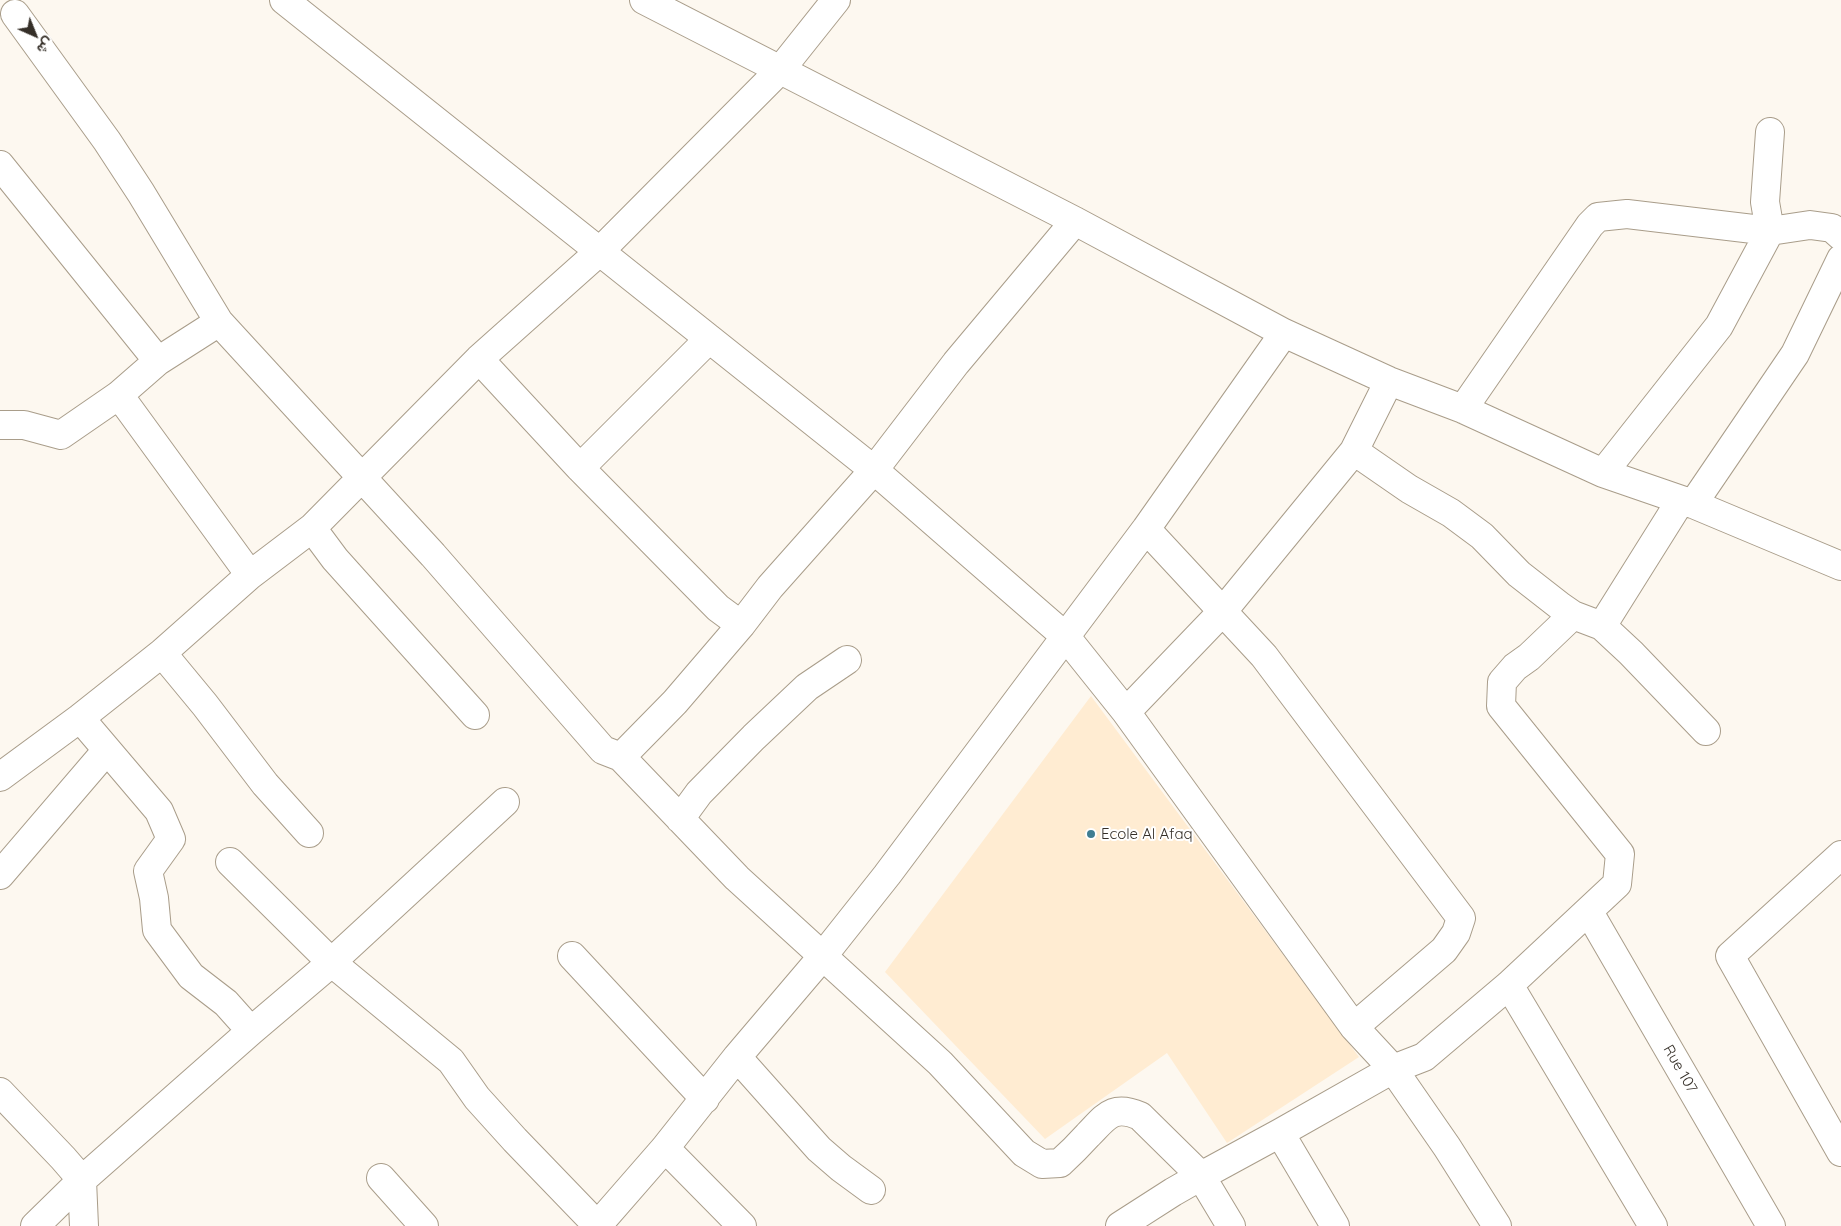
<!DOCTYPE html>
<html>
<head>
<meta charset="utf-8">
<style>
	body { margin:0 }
	#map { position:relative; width:1841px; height:1226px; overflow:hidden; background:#fdf8f0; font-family:Quicksand,Vazirmatn,sans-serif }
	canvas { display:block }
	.north { position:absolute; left:10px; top:10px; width:50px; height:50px; -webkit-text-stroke:4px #fff; paint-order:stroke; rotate:136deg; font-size:14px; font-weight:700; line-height:20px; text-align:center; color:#352f28 }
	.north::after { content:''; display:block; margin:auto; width:18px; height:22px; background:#352f28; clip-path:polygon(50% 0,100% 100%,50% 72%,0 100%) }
</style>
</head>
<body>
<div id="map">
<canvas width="1841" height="1226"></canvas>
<div class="north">ش</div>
</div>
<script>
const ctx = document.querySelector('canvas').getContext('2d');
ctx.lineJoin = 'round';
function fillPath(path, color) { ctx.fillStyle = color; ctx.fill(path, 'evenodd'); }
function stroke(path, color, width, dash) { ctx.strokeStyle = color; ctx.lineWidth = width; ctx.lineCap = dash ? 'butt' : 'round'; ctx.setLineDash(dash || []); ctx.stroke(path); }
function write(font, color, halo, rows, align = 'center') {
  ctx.font = font + ' Quicksand,sans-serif'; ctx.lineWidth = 4; ctx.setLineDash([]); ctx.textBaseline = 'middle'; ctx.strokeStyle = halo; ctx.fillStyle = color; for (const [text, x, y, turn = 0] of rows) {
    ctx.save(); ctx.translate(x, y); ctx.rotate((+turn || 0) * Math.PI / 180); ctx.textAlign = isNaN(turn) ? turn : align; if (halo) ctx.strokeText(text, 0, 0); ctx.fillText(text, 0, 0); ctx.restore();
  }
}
fillPath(new Path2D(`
	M 1091,696 L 1359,1057 L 1227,1143 L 1167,1053 L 1045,1139 L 885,972 Z`), '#ffecd2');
const street = new Path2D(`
	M 284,0 L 874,470 L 1066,637 L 1126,712 L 1354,1027 L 1393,1069 L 1447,1147 L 1497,1226
	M 644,0 L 1075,221 L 1284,333 L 1389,381 L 1463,409 L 1603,473 L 1693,504 L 1841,566
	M 15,14 L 107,141 L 141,193 L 219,322 L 433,555 L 603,750 L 621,757 L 737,878 L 940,1063 L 1024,1153 L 1042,1164 L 1060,1163 C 1070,1154 1079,1145 1088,1135 C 1106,1117 1112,1104 1140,1116 L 1201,1176 L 1280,1133 L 1393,1069 L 1424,1057 L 1509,985 L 1617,884 L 1620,854 L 1501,706 L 1502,682 L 1515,667 L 1529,657 L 1573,615
	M 0,165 L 158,361
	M 479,359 L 580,468 L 718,608 L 741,625 L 675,702 L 621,757
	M 119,395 L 250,575
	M 1463,409 L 1590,225 L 1598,217 L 1627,214 L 1770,231 L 1810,225 L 1832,228 L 1841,236
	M 0,425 L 24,425 L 61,435 L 119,395 L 158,361 L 219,322
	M 1354,451 L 1409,489 L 1451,513 L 1482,536 L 1519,574 L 1560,606 L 1573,615 L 1602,626 L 1631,653 L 1706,731
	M 580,468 L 709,339
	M 1603,473 L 1719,326 L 1770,231 L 1765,202 L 1770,132
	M 1693,504 L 1795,354 L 1841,259
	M 312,528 L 335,559 L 475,715
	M 1146,529 L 1264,656 L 1461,918 L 1456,933 L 1444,950 L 1354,1027
	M 741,625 L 770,587 L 874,470 L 956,363 L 1075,221
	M 1602,626 L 1681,500
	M 162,653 L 205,705 L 265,784 L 309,833
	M 1126,712 L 1223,611 L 1354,451 L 1389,381
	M 80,718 L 159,811 L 171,839 L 148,871 L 154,898 L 157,930 L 191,976 L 226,1003 L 251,1031
	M 0,777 L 80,718 L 162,653 L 250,575 L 312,528 L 479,359 L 599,252 L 781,69 L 836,0
	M 680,819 L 699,793 L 754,737 L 807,687 L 847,660
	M 1841,855 L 1730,956 L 1841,1152
	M 230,862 L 331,962 L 451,1061 L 477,1098 L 515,1140 L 597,1225
	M 0,875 L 107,750
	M 1589,912 L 1771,1226
	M 572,956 L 705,1099
	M 1509,985 L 1653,1226
	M 737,1057 L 819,1149 L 841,1168 L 871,1190
	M 0,1092 L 63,1158 L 82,1180 L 84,1226
	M 1280,1133 L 1335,1226
	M 665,1148 L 742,1226
	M 381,1178 L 424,1226
	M 35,1226 L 82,1180 L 251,1031 L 324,969 L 505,802
	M 597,1226 L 665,1148 L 737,1057 L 822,957 L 887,875 L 1146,529 L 1284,333
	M 1120,1226 L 1173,1192 L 1201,1176 L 1231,1226`);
stroke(street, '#a99d8a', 30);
stroke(street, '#fff', 28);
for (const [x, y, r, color] of [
	[1091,834,5,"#3f7d92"]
]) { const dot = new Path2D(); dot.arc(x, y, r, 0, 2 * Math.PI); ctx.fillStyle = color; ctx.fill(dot); stroke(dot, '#fff', 2); }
write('15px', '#352f28', '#fff', [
	["Ecole Al Afaq",1101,834]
], 'left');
write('15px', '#352f28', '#fff', [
	["Rue 107",1680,1069,60]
]);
</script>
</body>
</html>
